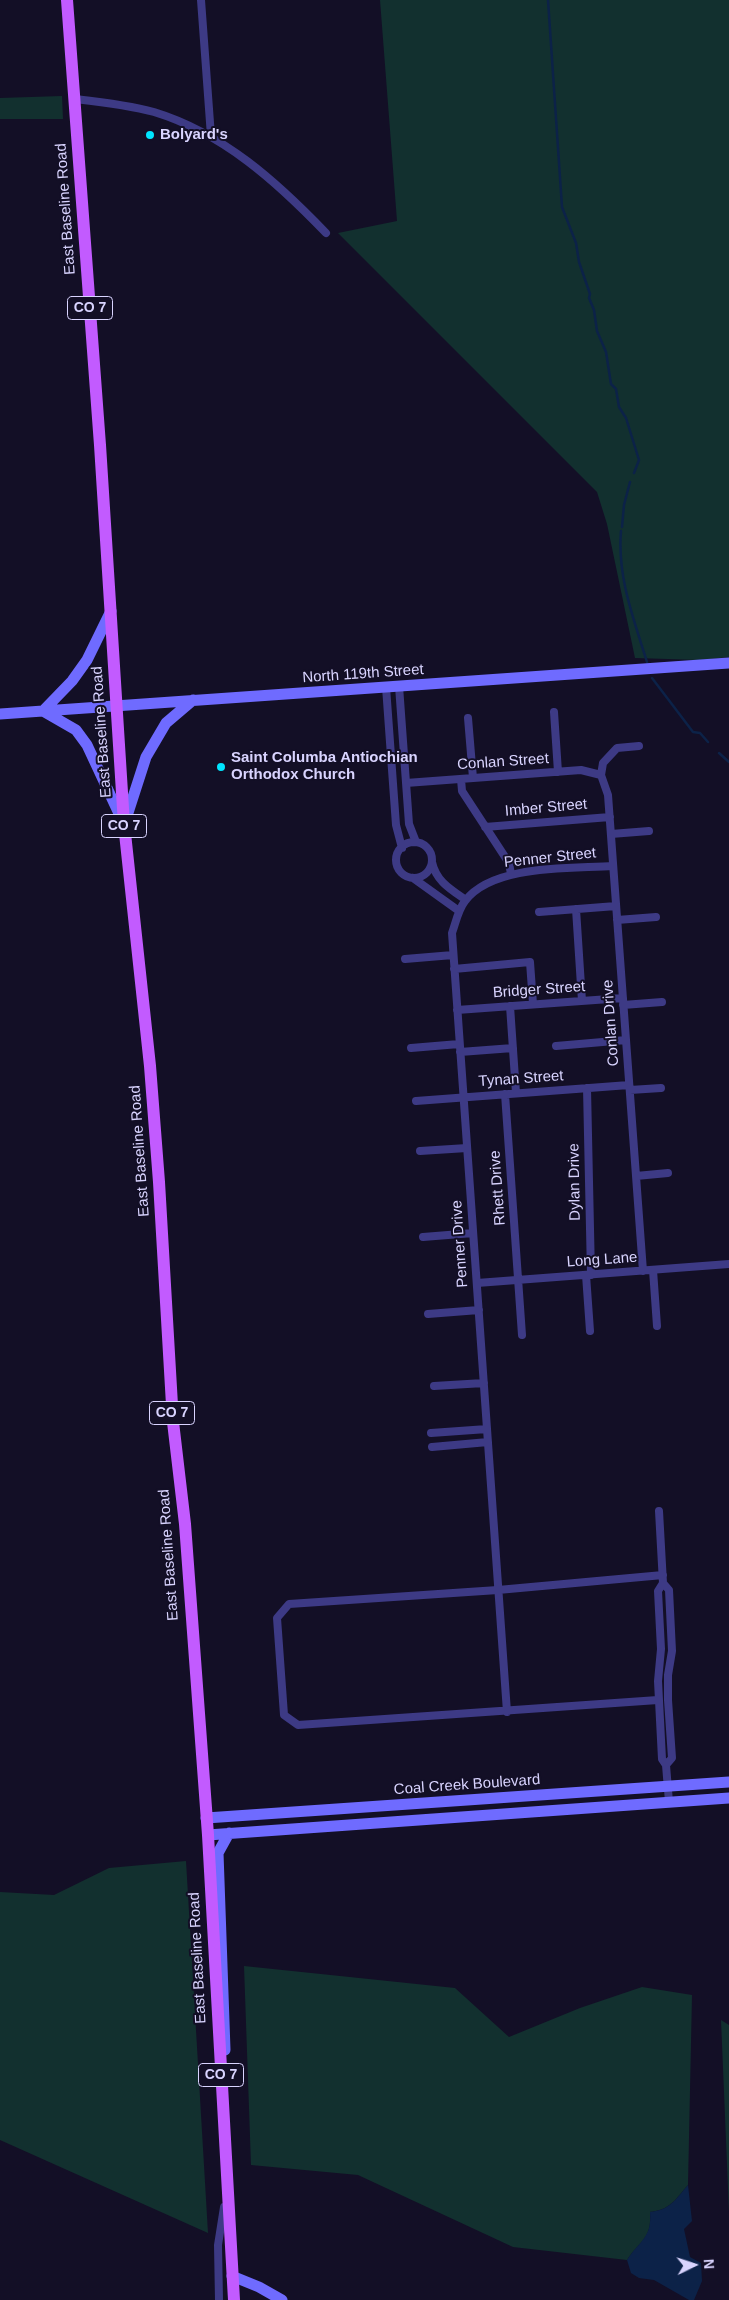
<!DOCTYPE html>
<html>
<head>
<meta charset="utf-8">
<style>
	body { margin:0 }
	#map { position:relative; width:729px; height:2300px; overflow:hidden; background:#130f26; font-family:Helvetica,sans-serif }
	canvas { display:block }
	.north { position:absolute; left:669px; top:2240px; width:50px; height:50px; -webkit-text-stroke:4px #130f26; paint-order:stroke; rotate:86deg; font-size:14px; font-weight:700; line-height:20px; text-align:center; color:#d9d4ff }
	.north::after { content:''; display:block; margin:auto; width:18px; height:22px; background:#d9d4ff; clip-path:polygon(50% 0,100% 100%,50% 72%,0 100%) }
</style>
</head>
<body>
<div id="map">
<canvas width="729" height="2300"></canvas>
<div class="north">N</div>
</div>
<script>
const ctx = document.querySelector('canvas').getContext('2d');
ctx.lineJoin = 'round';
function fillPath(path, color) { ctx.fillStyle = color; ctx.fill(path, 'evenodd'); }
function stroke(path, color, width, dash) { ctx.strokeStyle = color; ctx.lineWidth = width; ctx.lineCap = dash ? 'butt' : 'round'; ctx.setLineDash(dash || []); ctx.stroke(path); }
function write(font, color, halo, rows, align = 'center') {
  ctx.font = font + ' Helvetica,sans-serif'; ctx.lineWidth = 4; ctx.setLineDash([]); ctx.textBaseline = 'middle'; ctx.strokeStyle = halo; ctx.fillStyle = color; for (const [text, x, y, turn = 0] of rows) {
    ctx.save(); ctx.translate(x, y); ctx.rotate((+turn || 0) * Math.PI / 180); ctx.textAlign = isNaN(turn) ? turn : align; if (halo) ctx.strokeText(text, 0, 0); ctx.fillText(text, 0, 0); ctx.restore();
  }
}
fillPath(new Path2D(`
	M 380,0 L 729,0 L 729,657 L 700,660 L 635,658 L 607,524 L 597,492 L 338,233 L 397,221 Z
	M 62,96 L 63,119 L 0,119 L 0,98 Z
	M 186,1861 L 208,2233 L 0,2140 L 0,1892 L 54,1895 L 109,1868 Z
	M 244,1966 L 455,1988 L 509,2037 L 580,2008 L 642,1987 L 692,1995 L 688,2185 C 676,2199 670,2210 650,2212 C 652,2239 641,2239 627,2260 L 513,2247 L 358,2175 L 251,2165 Z
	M 721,2020 L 729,2025 L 729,2212 Z`), '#12302f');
fillPath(new Path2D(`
	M 688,2185 L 692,2221 L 684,2229 L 690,2257 L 701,2263 L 702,2281 L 694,2300 L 689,2300 L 654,2280 L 639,2278 L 631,2273 L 627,2260 C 640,2240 652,2238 650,2212 C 670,2210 676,2199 688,2185 Z`), '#0c2248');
stroke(new Path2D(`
	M 548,0 L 562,207 L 576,243 L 579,262 L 590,294 L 589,298 L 594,310 L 597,331 L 606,352 L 611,384 L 616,389 L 619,407 L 626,418 L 639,460 L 634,473
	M 622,527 L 624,505 L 630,482
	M 621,531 C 617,577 634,620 647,662
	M 652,678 L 693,732 L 700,733 L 708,742
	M 719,753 L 729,762`), '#0c2248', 2.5);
stroke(new Path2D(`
	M 201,0 L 211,136
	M 75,99 C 101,102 128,105 154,112 C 223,133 277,182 326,233
	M 399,686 L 409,824 L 416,842
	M 386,687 L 396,825 L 402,848
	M 554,712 L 558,772
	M 468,718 L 473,778
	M 601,775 L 608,795 L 643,1271
	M 601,775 L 603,763 L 617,748 L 639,746
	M 461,779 L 462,791 L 509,863 L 511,874
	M 406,783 L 581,770 L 601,775
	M 485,827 L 610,817
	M 611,834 L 649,831
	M396 860a18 18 0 1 1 36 0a18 18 0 1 1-36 0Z
	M 432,862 C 436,881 450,889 466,900
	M 413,878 L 459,911
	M 576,909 L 582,1001
	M 539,912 L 616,906
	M 617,920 L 656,917
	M 405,959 L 453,955
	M 454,969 L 530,962 L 533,1004
	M 623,1005 L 662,1002
	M 510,1006 L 516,1093
	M 457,1010 L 623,998
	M 556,1046 L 626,1040
	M 411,1048 L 459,1044
	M 460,1052 L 513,1048
	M 587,1088 L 591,1275
	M 630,1090 L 661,1088
	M 505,1094 L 522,1335
	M 416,1101 L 629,1085
	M 420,1151 L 467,1148
	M 636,1176 L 668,1173
	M 423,1237 L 473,1233
	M 653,1270 L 657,1326
	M 586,1275 L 590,1331
	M 477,1283 L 729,1264
	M 428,1314 L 479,1310
	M 434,1386 L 484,1383
	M 431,1433 L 487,1429
	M 432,1447 L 488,1442
	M 659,1511 L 663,1583 L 658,1591 L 661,1649 L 658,1681 L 662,1759 L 666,1765 L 669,1802
	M 663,1583 L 669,1590 L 672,1651 L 668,1675 L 668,1700 L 672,1758 L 666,1765
	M 658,1700 L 298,1725 L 284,1715 L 277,1618 L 289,1604 L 498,1590 L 663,1575
	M 507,1712 L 452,933 C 456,922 458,910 465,901 C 493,864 571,869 613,866
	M 219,2300 L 218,2245 L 224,2207`), '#3d3a85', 8);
stroke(new Path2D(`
	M 111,611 L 87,660 L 72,681 L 43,711 L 76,730 L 87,745 L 122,820
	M 0,714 L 729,663
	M 125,822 L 146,757 L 166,723 L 193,700
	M 206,1818 L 729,1782
	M 208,1835 L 729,1798
	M 225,2050 L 218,1853 L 229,1833
	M 232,2276 L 259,2287 L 282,2300`), '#6f6bff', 11);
stroke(new Path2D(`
	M 67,0 L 100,445 L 124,824 L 150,1066 L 159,1182 L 173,1422 L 185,1524 L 208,1835 L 234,2300`), '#c25bff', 12);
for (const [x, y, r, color] of [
	[150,135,5,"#00e5ff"],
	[221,767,5,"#00e5ff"]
]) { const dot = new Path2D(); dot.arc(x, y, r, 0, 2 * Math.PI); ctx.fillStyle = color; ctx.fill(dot); stroke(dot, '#130f26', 2); }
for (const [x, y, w] of [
	[90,308,45],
	[124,826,45],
	[172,1413,45],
	[221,2075,45]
]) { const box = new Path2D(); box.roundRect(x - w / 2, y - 11.5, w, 23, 4); ctx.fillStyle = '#130f26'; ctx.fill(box); stroke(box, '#d9d4ff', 1); }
write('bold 14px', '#d9d4ff', null, [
	["CO 7",90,308],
	["CO 7",124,826],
	["CO 7",172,1413],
	["CO 7",221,2075]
]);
write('bold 15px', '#d9d4ff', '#130f26', [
	["Bolyard's",160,135],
	["Saint Columba Antiochian",231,758],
	["Orthodox Church",231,775]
], 'left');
write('15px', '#d9d4ff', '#130f26', [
	["East Baseline Road",66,209,-94],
	["North 119th Street",363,674,-4],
	["East Baseline Road",102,732,-94],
	["Conlan Street",503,762,-4],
	["Imber Street",546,808,-5],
	["Penner Street",550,858,-6],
	["Bridger Street",539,990,-4],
	["Conlan Drive",611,1023,-94],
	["Tynan Street",521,1079,-4],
	["East Baseline Road",140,1151,-94],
	["Dylan Drive",575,1182,-91],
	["Rhett Drive",498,1188,-94],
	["Penner Drive",460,1244,-94],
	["Long Lane",602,1260,-4],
	["East Baseline Road",169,1555,-94],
	["Coal Creek Boulevard",467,1785,-4],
	["East Baseline Road",198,1958,-93]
]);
</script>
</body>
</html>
